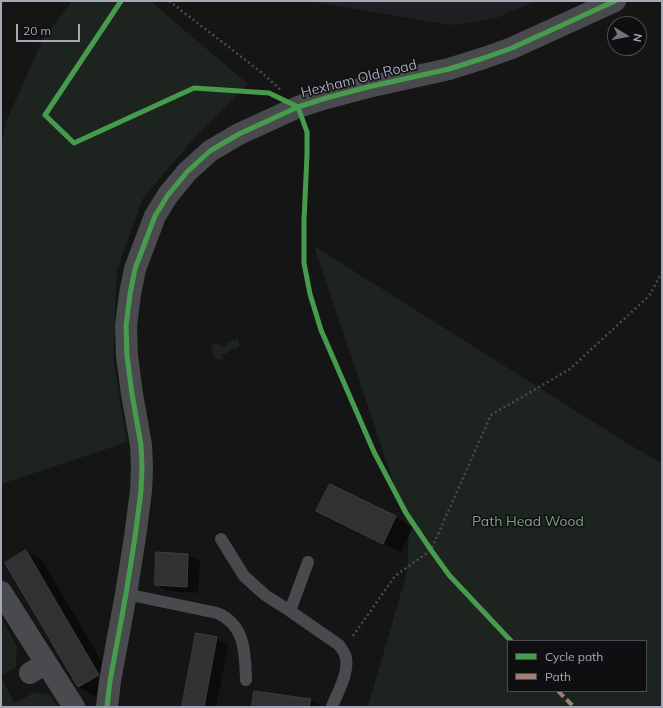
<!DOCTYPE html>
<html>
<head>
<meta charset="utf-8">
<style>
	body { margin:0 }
	#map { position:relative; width:663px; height:708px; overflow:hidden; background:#151515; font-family:Mulish,sans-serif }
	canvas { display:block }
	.frame { position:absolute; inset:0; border:2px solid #a4a8b7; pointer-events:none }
	.legend { position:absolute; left:507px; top:640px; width:140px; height:52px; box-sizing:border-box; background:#0f0f11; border:1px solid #4b4c53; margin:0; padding:5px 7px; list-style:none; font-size:12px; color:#a4a8b7 }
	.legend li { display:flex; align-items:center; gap:8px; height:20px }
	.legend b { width:20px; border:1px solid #4b4c53 }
	.north { position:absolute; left:607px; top:16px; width:40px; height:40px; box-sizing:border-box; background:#0f0f11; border:1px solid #4b4c53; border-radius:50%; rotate:100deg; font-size:11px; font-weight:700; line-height:16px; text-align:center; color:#a4a8b7 }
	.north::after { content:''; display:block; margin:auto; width:14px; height:18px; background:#72757e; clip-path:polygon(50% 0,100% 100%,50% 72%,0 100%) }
	.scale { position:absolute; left:16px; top:24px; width:64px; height:18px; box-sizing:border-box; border:2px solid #a4a8b7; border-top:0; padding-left:5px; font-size:12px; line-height:14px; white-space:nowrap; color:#a4a8b7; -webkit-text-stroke:3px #0f0f11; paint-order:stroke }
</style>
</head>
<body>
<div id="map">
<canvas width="663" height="708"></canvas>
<div class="frame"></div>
<ul class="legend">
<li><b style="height:5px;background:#469c4c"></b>Cycle path</li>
<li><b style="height:5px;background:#9e8076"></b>Path</li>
</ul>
<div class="north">N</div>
<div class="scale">20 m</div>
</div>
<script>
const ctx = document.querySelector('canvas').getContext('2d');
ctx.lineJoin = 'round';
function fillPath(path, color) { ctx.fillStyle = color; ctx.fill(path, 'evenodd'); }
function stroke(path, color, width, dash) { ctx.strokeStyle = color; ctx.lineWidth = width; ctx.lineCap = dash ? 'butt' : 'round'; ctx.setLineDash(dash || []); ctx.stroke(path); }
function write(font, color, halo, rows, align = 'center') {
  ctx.font = font + ' Mulish,sans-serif'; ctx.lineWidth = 3; ctx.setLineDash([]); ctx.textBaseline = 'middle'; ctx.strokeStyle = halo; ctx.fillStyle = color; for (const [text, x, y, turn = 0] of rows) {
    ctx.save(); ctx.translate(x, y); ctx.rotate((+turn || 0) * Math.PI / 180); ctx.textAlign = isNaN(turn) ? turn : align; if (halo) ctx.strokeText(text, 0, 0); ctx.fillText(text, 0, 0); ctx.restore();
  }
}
fillPath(new Path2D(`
	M 309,1 L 536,1 L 494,19 L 451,25 Z`), '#1f1f21');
fillPath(new Path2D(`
	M 72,1 L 150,1 L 248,84 L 190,143 L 143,198 L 117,270 L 113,358 L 127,442 L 1,484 L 1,145 L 7,120 L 43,39 Z
	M 314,246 L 630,445 L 662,463 L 662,707 L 368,707 L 407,572 L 409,528 ZM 508,641 L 646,641 L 646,691 L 508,691 Z
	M 232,339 L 233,339 L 234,341 L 235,341 L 236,339 L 238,339 L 238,341 L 239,342 L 240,346 L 237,346 L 237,348 L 236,349 L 232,348 L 229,352 L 222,355 L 223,358 L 220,360 L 219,360 L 218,357 L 217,359 L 215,358 L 211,346 C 218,342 218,345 224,347 L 227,345 L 227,343 L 231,342 Z
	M 1,617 L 17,647 L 16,667 L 1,676 L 14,703 L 34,693 L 49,694 L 58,707 L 1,707 Z`), '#1d241f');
fillPath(new Path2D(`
	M 330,485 L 396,517 L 413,527 L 401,552 L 334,520 L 318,511 Z
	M 26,551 L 43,561 L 115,684 L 95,696 L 78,687 Z
	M 157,553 L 188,555 L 200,561 L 198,593 L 167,591 L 156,584 Z
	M 216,638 L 228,645 L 216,707 L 183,707 Z
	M 310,700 L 323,707 L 253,707 Z`), '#0007');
const building = new Path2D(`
	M 330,484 L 396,516 L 383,544 L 316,511 Z
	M 26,550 L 99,675 L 78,687 L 5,563 Z
	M 156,552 L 188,554 L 187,587 L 155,585 Z
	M 196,633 L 217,637 L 204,707 L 182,707 Z
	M 254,691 L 311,699 L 309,707 L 252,707 Z`);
fillPath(building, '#313133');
stroke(building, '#3d3e41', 1);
stroke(new Path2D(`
	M 169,1 L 261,72 L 282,91
	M 353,636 L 395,576 L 431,550 L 491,415 L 570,369 L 649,296 L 662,272`), '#4a4b4f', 2.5, [2, 3]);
stroke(new Path2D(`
	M 221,539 L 244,576 L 265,595 L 290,611
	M 308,562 L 290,611 L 339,645 C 342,649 345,653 346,658 C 349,674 337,693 332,707
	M 126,594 L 217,613 C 246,625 245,654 246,680`), '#484a4e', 12);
stroke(new Path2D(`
	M 1,592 L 74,707
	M 30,673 L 46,663
	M 107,707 L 110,681 L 126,594 L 135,537 L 141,491 L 142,467 L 141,445 L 132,394 L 127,356 L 126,326 L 130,294 L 135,269 L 155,216 L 168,195 L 187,172 L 210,151 L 239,134 L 298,107 L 326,98 L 368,87 L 449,69 L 484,58 L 512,48 L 615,1`), '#484a4e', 22);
stroke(new Path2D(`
	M 558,691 L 574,707`), '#9e8076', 4, [8, 4]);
stroke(new Path2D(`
	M 121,1 L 45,115 L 74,143 L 194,88 L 269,93 L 298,107 L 307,132 L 307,155 L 304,220 L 304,263 L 310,294 L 321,330 L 374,452 L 406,513 L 431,550 L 449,575 L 511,641
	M 107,707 L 110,681 L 126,594 L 135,537 L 141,491 L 142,467 L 141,445 L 132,394 L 127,356 L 126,326 L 130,294 L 135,269 L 155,216 L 168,195 L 187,172 L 210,151 L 239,134 L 298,107 L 326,98 L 368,87 L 449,69 L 484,58 L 512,48 L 615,1`), '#469c4c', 5);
write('14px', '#a4a8b7', '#0f0f11', [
	["Hexham Old Road",359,79,-14]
]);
write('14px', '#7aa482', '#0f0f11', [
	["Path Head Wood",528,522]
]);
</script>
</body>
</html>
